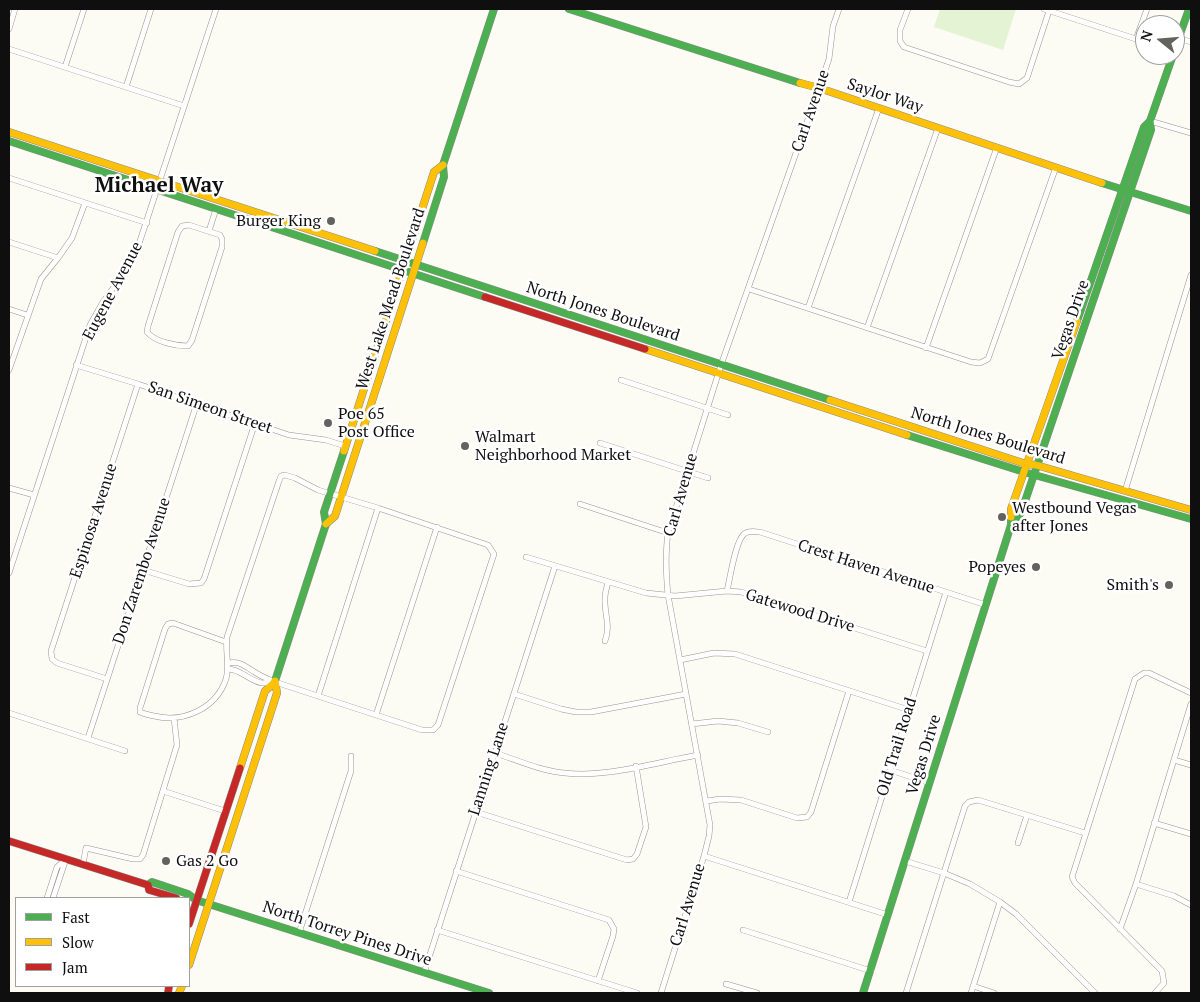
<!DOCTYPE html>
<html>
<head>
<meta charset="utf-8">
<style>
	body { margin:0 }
	#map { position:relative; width:1200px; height:1002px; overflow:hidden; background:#fcfbf4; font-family:"PT Serif",serif }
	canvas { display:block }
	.frame { position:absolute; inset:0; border:10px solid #0f0f0f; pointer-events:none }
	.legend { position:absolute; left:15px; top:897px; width:175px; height:90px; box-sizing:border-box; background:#fff; border:1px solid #9f9f9f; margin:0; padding:6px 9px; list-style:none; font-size:15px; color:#0f0f0f }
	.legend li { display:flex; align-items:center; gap:10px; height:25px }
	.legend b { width:25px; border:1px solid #9f9f9f }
	.north { position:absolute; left:1135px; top:15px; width:50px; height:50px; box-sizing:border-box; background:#fff; border:1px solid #9f9f9f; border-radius:50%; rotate:287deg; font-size:14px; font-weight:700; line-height:20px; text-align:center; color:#0f0f0f }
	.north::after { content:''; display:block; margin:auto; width:18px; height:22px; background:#62625f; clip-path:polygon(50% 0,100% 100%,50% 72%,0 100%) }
</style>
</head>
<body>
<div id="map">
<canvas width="1200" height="1002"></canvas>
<div class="frame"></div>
<ul class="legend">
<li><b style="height:6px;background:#4caf50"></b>Fast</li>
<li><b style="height:6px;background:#ffc107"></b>Slow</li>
<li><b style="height:6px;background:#c62828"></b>Jam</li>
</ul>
<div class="north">N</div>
</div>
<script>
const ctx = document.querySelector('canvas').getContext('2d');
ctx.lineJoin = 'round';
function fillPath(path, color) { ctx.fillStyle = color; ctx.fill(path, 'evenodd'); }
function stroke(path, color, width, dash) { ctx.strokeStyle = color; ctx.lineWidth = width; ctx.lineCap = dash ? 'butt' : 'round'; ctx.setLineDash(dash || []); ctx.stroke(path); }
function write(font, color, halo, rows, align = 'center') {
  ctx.font = font + ' "PT Serif",serif'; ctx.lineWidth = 5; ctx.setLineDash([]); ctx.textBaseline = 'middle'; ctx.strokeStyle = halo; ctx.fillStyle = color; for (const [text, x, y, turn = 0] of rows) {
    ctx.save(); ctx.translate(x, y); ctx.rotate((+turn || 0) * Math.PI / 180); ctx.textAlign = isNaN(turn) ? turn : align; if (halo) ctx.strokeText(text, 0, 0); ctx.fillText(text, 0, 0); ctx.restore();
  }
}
fillPath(new Path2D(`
	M 940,9 L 1016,9 L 1003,50 L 934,27 Z`), '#e3f3d3');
const street = new Path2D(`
	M 908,9 L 900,30 L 900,41 L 904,47 L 1009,82 L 1019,84 L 1027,78 L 1049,11
	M 1044,9 L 1145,42
	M 9,29 L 15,9
	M 1178,38 L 1191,42
	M 1136,39 L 1147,9
	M 9,49 L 184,106
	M 65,67 L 84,9
	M 126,87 L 151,9
	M 1150,121 L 1191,133
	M 9,178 L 147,223
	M 189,225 L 220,235 L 222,239 L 222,247 L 192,340 L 188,346 C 176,346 155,342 147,332 L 148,326 L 178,232 L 182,226 Z
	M 209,231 L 216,209
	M 9,242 L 58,258
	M 749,289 L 971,362 L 980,363 L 988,359 L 1056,167
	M 808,308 L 879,108
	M 9,309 L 27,315
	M 867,328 L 938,128
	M 926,348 L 997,147
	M 76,365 L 138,384 L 289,435 L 326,440 L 345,446
	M 9,370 L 41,279 L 58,258 L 72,238 L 85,203
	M 621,380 L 728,415
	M 600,443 L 708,478
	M 9,488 L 34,495
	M 1125,491 L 1191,275
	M 580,504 L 668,533
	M 526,557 L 646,593 L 675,596 L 727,591 L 741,592 L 927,651
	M 143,570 L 189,584 L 201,583 L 204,579 L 255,423
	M 9,573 L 90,325 L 103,302 L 130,265 L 137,250 L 216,9
	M 727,591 C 730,579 735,542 744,534 C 749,530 754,532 760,532 L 986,605
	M 605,641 C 611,626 604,613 605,598 C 605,592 607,587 608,582
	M 226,642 L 173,623 L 168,624 L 165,629 L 140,708 L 140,712 C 144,714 149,715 154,716 C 183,723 216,709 226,679 C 230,665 225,651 227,637 L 279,481 L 281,476 L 285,475 L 295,478 L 318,490 L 378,508 L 488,545 L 494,554 L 438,725 L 433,730 L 422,730 L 275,682 C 268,679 260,676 253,671 C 243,665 240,661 228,663
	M 680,660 L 714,653 L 735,654 L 909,710
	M 228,669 C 241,669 249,681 262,683 C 266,683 270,682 274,682
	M 107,679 L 57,663 L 52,659 L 51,651 L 138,384
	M 514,694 L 561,709 L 576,712 L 591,712 L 686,694
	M 318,696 L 378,508
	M 9,713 L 125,751
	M 376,715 L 437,527
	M 692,724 L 718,721 L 738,723 L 768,732
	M 88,738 L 197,403
	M 495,753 C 517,760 541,771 565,773 C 606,778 657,762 698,755
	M 1174,760 L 1191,765
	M 890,770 L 930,783
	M 163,791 L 225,811
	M 707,801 L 720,799 L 741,800 L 797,818 L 807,817 L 811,812 L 849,691
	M 476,812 L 627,860 L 633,859 L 637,854 L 646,827 L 636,766
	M 1154,823 L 1191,834
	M 1018,843 L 1027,815
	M 704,856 L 888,915
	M 905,861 L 944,873 L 970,884 L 1000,902 L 1016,914 L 1095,993
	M 83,864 L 86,848 L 133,859 L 140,859 L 143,855 L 177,745 L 174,718
	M 456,871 L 609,920 L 614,929 L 613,936 L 598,981
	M 1136,884 L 1174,896 L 1191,905
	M 47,898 L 57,867 L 66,859 L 53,898
	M 849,902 L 946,592
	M 1120,929 L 1136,884 L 1191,704
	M 437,930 L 637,993
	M 743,930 L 871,971
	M 299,933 L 351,771 L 351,756
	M 424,973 L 555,566
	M 726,984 L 757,993
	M 973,986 L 994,993
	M 661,993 L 704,856 L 709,836 L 710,825 L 668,595 C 666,574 665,554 668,533 L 721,365 L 819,88 L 829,59 L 833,26 L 839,9
	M 906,993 L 965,806 L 969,802 L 978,800 L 1085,833
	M 971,993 L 1000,902
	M 1155,993 L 1164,983 L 1162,971 L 1075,883 L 1072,877 L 1135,679 L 1144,673 L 1149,673 L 1191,693`);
const fast = new Path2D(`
	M 569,9 L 800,83
	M 1175,48 L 1189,9
	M 9,141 L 485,297
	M 1102,183 L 1191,211
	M 423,243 L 444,177 L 443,165 L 494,9
	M 375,251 L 830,400
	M 1077,321 L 1144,127 L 1150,121 L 1173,55
	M 907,435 L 1024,472 L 1191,519
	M 1011,525 L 1021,513 L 1151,130 L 1150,121
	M 275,681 L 326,524 L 324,512 L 344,451
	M 148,885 L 152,882 L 188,894 L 196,900 L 489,993
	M 863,993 L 1011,525 L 1011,517`);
const slow = new Path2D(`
	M 800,83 L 819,88 L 1102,183
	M 9,132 L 375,251
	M 645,349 L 907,435
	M 830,400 L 1026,464 L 1036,465 L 1191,510
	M 344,451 L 434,172 L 443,165
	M 1011,517 L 1011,509 L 1077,321
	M 326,524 L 335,516 L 423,243
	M 240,768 L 265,691 L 275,682
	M 189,965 L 277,693 L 275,681
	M 179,993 L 182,986`);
const jam = new Path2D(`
	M 485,297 L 645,349
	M 9,841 L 148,885
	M 148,885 L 149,890 L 176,898
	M 189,924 L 240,768
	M 168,993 L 169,986`);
stroke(street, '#969592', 6);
stroke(fast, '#8c8c89', 8);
stroke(slow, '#8c8c89', 8);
stroke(jam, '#8c8c89', 8);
stroke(street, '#fffefd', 5);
stroke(fast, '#4caf50', 7);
stroke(slow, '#ffc107', 7);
stroke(jam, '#c62828', 7);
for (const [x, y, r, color] of [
	[331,221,5,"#62625f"],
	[328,423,5,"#62625f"],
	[465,446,5,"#62625f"],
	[1002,517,5,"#62625f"],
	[1036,567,5,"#62625f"],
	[1169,585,5,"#62625f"],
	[166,861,5,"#62625f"]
]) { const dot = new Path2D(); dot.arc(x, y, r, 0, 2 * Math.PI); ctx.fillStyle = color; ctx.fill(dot); stroke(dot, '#fff', 2); }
write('16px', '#0f0f0f', '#fff', [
	["Saylor Way",885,96,18],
	["Carl Avenue",811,111,-71],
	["Eugene Avenue",113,291,-62],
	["West Lake Mead Boulevard",391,299,-72],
	["North Jones Boulevard",603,312,18],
	["Vegas Drive",1071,320,-71],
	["San Simeon Street",210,408,19],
	["North Jones Boulevard",988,436,17],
	["Carl Avenue",681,495,-74],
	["Espinosa Avenue",94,521,-72],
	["Crest Haven Avenue",866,567,18],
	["Don Zarembo Avenue",142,571,-72],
	["Gatewood Drive",800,611,17],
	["Old Trail Road",897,747,-73],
	["Vegas Drive",924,755,-73],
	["Lanning Lane",489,769,-72],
	["Carl Avenue",688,905,-73],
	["North Torrey Pines Drive",347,934,18]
]);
write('16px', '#0f0f0f', '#fff', [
	["Burger King",321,221,"right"],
	["Poe 65",338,414],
	["Post Office",338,432],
	["Walmart",475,437],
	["Neighborhood Market",475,455],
	["Westbound Vegas",1012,508],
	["after Jones",1012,526],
	["Popeyes",1026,567,"right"],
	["Smith's",1159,585,"right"],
	["Gas 2 Go",176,861]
], 'left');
write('bold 21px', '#0f0f0f', '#fff', [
	["Michael Way",159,186]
]);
</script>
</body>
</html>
